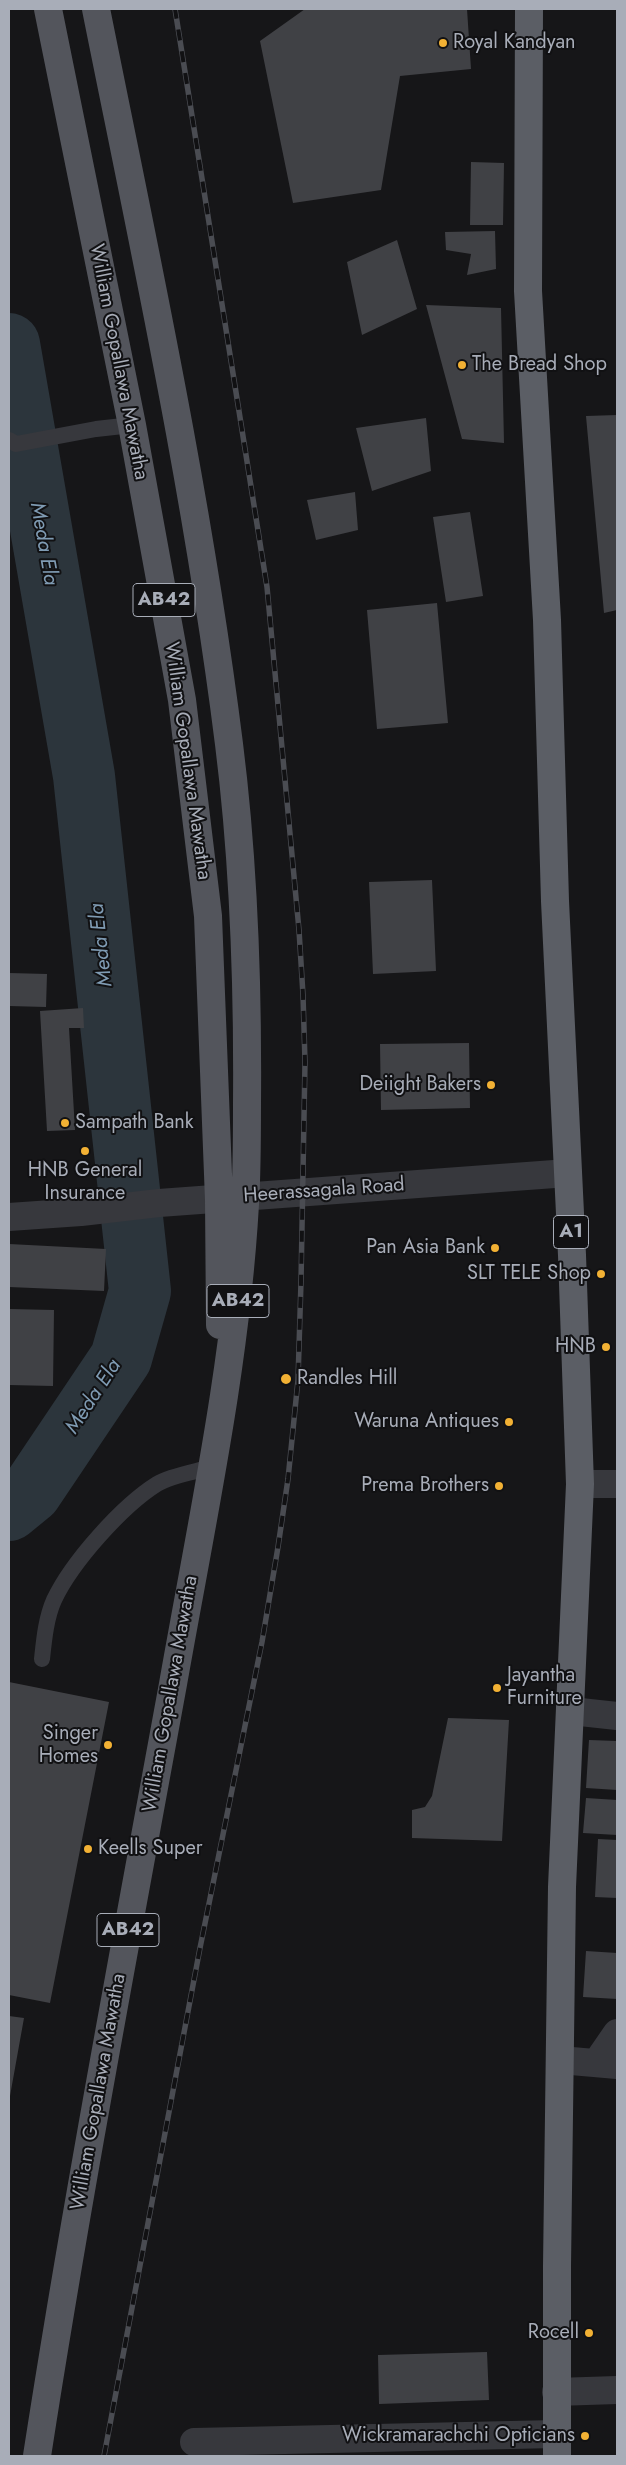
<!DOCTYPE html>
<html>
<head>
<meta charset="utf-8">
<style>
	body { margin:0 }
	#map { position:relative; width:626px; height:2465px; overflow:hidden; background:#161618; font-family:Jost,sans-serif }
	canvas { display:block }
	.frame { position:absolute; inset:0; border:10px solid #a8adb8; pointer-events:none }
</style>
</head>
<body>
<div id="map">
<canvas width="626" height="2465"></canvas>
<div class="frame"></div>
</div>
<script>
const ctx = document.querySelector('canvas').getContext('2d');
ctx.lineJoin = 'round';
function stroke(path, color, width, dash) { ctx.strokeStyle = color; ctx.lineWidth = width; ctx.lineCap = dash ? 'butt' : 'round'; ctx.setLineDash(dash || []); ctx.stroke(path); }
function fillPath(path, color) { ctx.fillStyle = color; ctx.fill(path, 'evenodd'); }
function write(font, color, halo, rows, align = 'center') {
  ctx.font = font + ' Jost,sans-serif'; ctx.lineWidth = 4; ctx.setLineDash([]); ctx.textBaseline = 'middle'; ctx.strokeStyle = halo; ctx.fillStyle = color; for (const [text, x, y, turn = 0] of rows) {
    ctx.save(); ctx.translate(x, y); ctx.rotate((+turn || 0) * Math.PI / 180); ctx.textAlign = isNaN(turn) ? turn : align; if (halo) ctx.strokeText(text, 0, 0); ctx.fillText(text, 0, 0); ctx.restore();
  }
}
stroke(new Path2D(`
	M 9,344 L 84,776 L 140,1291 L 121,1358 L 31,1492 L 9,1510`), '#2c353c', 62);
fillPath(new Path2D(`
	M 305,9 L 467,9 L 471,69 L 400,76 L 381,190 L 293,203 L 260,41 Z
	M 471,162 L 504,163 L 503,225 L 470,225 Z
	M 495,231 L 496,269 L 467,275 L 471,254 L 446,250 L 445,232 Z
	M 397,240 L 417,309 L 362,335 L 347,262 Z
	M 426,305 L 501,308 L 504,443 L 462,439 Z
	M 617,415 L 617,610 L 604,613 L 586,416 Z
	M 426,418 L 431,471 L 372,491 L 356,428 Z
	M 355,492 L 358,530 L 316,540 L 307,500 Z
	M 470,512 L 483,596 L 446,602 L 433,517 Z
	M 437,603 L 448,723 L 377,729 L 367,610 Z
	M 432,880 L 436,971 L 373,974 L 369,882 Z
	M 9,973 L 47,974 L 46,1007 L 9,1006 Z
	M 83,1008 L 84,1028 L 69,1028 L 75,1130 L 47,1131 L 40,1011 Z
	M 469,1043 L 470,1108 L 381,1110 L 380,1044 Z
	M 9,1244 L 106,1249 L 104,1291 L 9,1287 Z
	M 9,1309 L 54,1310 L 53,1386 L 9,1385 Z
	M 9,1682 L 109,1702 L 50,2003 L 9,1995 Z
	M 448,1718 L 509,1720 L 502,1841 L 412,1838 L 412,1810 L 425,1807 L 432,1796 Z
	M 589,1740 L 617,1741 L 617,1790 L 586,1788 Z
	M 586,1798 L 617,1800 L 617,1835 L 583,1833 Z
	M 598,1839 L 617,1840 L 617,1898 L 595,1897 Z
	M 586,1951 L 617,1953 L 617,1999 L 583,1997 Z
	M 9,2016 L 24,2018 L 10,2096 L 9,2096 Z
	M 487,2352 L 489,2400 L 379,2404 L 378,2355 Z`), '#404145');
stroke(new Path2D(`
	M 9,440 L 16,444 L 96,429 L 132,425
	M 42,1659 C 44,1640 46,1618 54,1600 C 72,1562 122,1506 157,1484 C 172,1475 195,1472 212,1467`), '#37383d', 16);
stroke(new Path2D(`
	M 580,1484 L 617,1484
	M 571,1711 L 617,1716
	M 560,2060 L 617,2065
	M 597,2062 L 617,2033
	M 556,2392 L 617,2390
	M 194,2442 L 556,2434`), '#37383d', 28);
stroke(new Path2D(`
	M 9,1217 L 81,1212 L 159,1203 L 568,1173`), '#37383d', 28);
stroke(new Path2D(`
	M 48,9 L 132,425 L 182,700 L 208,916 L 219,1200 L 220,1325
	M 37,2456 C 77,2198 126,1941 173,1684 C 201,1525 236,1365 245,1204 C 247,1171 247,1137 247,1104 C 248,984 244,863 229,744 C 198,497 145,253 96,9`), '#53555c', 28);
stroke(new Path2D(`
	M 529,9 L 528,291 L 547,620 L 555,901 L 572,1255 L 580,1484 L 562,1887 L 557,2266 L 557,2456`), '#5b5e65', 28);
const rail = new Path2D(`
	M 104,2456 L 200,1948 L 262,1642 L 278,1547 L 288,1479 L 298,1380 L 301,1282 L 305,1062 L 303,995 L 299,930 L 267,587 L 175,9`);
stroke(rail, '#4a4c52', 5.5);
stroke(rail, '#111113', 4, [11]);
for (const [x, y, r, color] of [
	[443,43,5,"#f2b134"],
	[462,365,5,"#f2b134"],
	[491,1085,5,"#f2b134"],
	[65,1123,5,"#f2b134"],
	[85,1151,5,"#f2b134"],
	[495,1248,5,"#f2b134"],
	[601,1274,5,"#f2b134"],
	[606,1347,5,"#f2b134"],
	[286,1379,6,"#f2b134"],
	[509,1422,5,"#f2b134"],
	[499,1486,5,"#f2b134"],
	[497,1688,5,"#f2b134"],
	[108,1745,5,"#f2b134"],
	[88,1849,5,"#f2b134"],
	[589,2333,5,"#f2b134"],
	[585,2436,5,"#f2b134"]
]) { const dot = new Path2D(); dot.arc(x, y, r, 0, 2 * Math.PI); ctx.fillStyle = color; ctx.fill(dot); stroke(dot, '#111113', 2); }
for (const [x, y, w] of [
	[164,600,62],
	[571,1232,35],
	[238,1301,62],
	[128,1930,62]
]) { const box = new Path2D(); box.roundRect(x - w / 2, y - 16.5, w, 33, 4); ctx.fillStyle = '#111113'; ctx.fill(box); stroke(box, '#a8adb8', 1); }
write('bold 19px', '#a8adb8', null, [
	["AB42",164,600],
	["A1",571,1232],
	["AB42",238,1301],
	["AB42",128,1930]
]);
write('20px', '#a8adb8', '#111113', [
	["Royal Kandyan",453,43,"left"],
	["The Bread Shop",472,365,"left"],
	["Deiight Bakers",481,1085],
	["Sampath Bank",75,1123,"left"],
	["HNB General",85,1171,"center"],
	["Insurance",85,1194,"center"],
	["Pan Asia Bank",485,1248],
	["SLT TELE Shop",591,1274],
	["HNB",596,1347],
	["Randles Hill",297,1379,"left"],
	["Waruna Antiques",499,1422],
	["Prema Brothers",489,1486],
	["Jayantha",507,1676,"left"],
	["Furniture",507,1699,"left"],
	["Singer",98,1734],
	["Homes",98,1757],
	["Keells Super",98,1849,"left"],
	["Rocell",579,2333],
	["Wickramarachchi Opticians",575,2436]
], 'right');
write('20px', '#a8adb8', '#111113', [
	["William Gopallawa Mawatha",118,362,79],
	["William Gopallawa Mawatha",187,761,82],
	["Heerassagala Road",324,1191,-4],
	["William Gopallawa Mawatha",171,1694,-80],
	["William Gopallawa Mawatha",99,2092,-80]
]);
write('italic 21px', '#7f9bb3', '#111113', [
	["Meda Ela",43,544,80],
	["Meda Ela",102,945,-96],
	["Meda Ela",94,1397,-57]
]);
</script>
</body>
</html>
